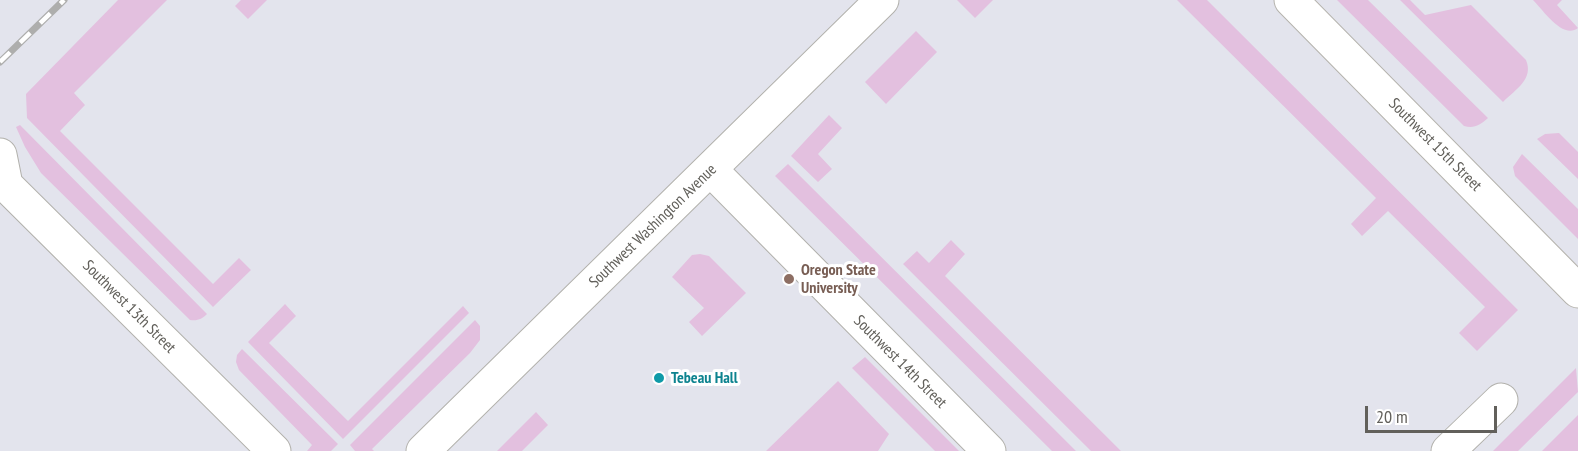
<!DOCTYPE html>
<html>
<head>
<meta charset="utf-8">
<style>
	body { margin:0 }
	#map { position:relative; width:1578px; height:451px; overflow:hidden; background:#e3e4ed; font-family:"PT Sans Narrow",sans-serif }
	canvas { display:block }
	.scale { position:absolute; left:1365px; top:406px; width:132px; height:27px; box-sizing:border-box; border:3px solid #62605b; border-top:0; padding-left:8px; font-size:18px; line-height:21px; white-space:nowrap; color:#62605b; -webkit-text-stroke:4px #fff; paint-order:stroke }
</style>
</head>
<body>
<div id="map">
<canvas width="1578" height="451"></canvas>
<div class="scale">20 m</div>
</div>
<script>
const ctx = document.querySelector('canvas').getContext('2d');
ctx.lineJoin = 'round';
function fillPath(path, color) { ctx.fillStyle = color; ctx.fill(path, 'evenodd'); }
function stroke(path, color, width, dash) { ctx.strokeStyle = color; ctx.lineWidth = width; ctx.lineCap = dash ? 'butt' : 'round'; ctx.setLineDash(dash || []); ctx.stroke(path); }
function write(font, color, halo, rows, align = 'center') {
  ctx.font = font + ' "PT Sans Narrow",sans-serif'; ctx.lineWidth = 6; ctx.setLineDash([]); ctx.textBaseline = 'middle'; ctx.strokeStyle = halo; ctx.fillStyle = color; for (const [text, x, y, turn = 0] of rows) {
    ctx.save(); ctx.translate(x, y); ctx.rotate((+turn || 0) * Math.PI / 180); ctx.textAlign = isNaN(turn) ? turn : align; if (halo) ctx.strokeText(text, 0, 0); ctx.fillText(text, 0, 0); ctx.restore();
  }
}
fillPath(new Path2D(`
	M 118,0 L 167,0 L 74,93 L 85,105 L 60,131 L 213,284 L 239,258 L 251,270 L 213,307 L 27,118 L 26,94 Z
	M 241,0 L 267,0 L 248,19 L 235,6 Z
	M 957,0 L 993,0 L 975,18 Z
	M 1177,0 L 1207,0 L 1518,310 L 1477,351 L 1459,333 L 1485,307 L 1388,211 L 1362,236 L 1351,224 L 1376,198 Z
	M 1337,0 L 1368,0 L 1488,118 C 1480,125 1474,129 1464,126 Z
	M 1400,0 L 1410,0 L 1425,15 L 1471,5 L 1526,60 C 1534,79 1516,89 1503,102 Z
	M 1533,0 L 1562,0 L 1557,5 L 1578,28 C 1563,40 1543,10 1533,0 Z
	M 916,31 L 937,52 L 886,104 L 865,82 Z
	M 829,115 L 842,128 L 818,154 L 832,169 L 818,182 L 791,156 Z
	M 20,125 L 207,314 C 202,319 198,321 190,320 L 41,173 L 25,147 L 16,127 Z
	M 1559,133 L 1578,152 L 1578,179 L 1537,139 L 1545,134 Z
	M 1522,154 L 1578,209 L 1578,239 L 1515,176 L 1513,167 Z
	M 788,164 L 1076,451 L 1052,451 L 775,176 Z
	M 951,240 L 965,254 L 945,276 L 1121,451 L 1091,451 L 903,264 L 917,251 L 929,263 Z
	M 700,254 L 709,256 L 746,293 L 702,336 L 689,322 L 704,308 L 672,277 L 692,255 Z
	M 285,304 L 296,316 L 269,343 L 348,421 L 463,306 L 469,313 L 343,439 L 248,342 Z
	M 475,320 L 480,326 L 480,340 L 470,353 L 372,449 L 374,451 L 355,451 L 350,445 Z
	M 242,349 L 338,444 L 331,451 L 307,451 L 312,445 L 239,370 L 236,362 L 237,355 Z
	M 865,357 L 959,451 L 935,451 L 852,368 Z
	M 1576,368 L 1578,392 L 1518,451 L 1493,451 Z
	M 838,381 L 889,434 L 878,451 L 766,451 Z
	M 536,412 L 548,425 L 522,451 L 497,451 Z
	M 1578,415 L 1578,451 L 1542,451 Z`), '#e3c0df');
const minor = new Path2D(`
	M 0,155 L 6,185 L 274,451
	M 710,169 L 989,451
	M 423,451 L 882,0
	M 1448,451 L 1501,400`);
const secondary = new Path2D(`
	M 1291,0 L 1578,291`);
stroke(minor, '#b2b1ac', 35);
stroke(secondary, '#b5b3ad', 35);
stroke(minor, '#fff', 33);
stroke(secondary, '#fff', 33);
const rail = new Path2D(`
	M 0,62 L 64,0`);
stroke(rail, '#aeaead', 7);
stroke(rail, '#fff', 4.5, [14]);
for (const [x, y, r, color] of [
	[789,279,6,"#8d6e63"],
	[659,378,6,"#0f9aa8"]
]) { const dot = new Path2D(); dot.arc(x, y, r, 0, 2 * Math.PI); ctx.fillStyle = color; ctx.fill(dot); stroke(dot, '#fff', 2); }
write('16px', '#62605b', '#fff', [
	["Southwest 15th Street",1435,145,45],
	["Southwest Washington Avenue",653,226,-44],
	["Southwest 13th Street",129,307,45],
	["Southwest 14th Street",900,362,45]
]);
write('bold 16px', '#785e54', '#fff', [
	["Oregon State",801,270],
	["University",801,288]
], 'left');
write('bold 16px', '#0d838f', '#fff', [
	["Tebeau Hall",671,378]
], 'left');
</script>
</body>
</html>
